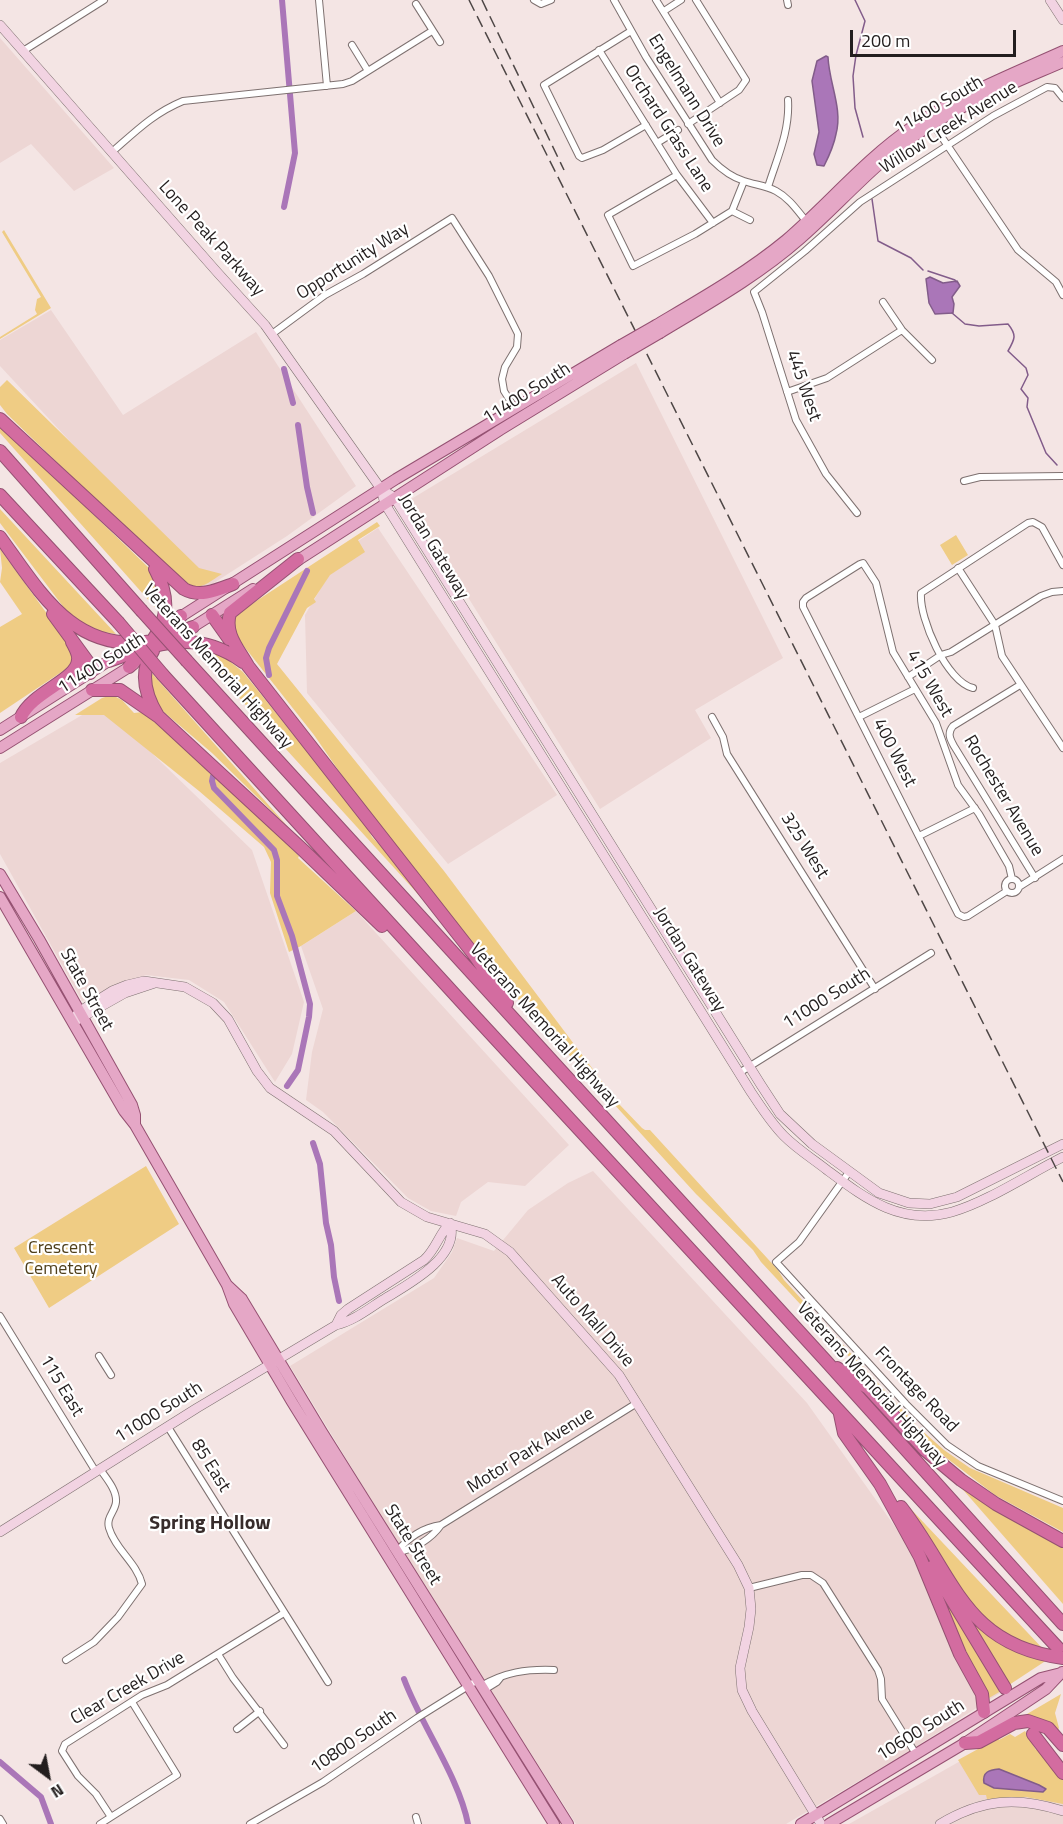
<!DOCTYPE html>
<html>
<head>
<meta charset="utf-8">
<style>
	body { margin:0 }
	#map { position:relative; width:1063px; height:1824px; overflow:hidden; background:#f4e5e4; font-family:"Titillium Web",sans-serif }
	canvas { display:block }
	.north { position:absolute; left:18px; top:1746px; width:60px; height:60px; -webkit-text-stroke:4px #fff; paint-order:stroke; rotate:148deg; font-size:16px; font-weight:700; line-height:24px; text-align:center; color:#231e1e }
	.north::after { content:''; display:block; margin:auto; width:21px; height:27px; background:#231e1e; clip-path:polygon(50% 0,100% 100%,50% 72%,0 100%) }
	.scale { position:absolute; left:850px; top:30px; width:166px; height:27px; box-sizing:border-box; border:3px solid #231e1e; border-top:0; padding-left:8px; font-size:18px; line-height:21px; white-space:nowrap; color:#231e1e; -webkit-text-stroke:4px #fff; paint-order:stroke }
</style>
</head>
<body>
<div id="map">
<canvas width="1063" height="1824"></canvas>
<div class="north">N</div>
<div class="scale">200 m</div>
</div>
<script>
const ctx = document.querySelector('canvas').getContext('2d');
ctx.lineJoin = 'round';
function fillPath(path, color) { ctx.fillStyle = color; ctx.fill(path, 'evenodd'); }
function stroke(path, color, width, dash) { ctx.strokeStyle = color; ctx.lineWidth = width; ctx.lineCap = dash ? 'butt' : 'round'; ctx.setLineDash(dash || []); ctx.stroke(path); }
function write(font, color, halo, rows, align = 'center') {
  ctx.font = font + ' "Titillium Web",sans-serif'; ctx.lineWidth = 4.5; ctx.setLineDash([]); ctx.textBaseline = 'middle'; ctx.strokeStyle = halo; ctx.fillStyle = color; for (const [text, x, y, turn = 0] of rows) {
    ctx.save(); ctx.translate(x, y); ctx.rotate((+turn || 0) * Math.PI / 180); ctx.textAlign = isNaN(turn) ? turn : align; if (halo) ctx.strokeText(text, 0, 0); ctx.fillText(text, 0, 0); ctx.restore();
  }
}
fillPath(new Path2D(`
	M 0,38 L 114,168 L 74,191 L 31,144 L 0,163 Z
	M 51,310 L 123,415 L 256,332 L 356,486 L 287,536 L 206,588 L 0,366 L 0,340 Z
	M 636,363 L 783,658 L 695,710 L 711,738 L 600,809 L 408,501 Z
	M 378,528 L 557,795 L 448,864 L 307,693 L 305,615 L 343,551 Z
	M 101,704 L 252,850 L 304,1002 L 292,1054 L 275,1082 L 224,1002 L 189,980 L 146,975 L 82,1001 L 0,854 L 0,763 Z
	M 356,911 L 569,1145 L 525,1186 L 488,1182 L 461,1202 L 456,1216 L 431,1211 L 408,1198 L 323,1112 L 306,1100 L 312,1052 L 323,1009 L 301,946 Z
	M 593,1171 L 807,1403 L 908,1545 L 949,1618 L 1000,1693 L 901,1756 L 786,1824 L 576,1824 L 407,1559 L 290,1366 L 434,1278 L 452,1252 L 457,1238 L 494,1251 L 528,1210 L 568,1183 Z
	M 994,1742 L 1063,1774 L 1063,1824 L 849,1824 Z`), '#edd6d4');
fillPath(new Path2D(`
	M 4,230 L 51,308 L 0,339 L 0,337 L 37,314 L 35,310 L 37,299 L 41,297 L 2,232 Z
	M 7,380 L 199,568 L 222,574 C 207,583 203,590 184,585 L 7,414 L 0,405 L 0,387 Z
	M 0,425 L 149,568 L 158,581 L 160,613 L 0,433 Z
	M 0,509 L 116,634 L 97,631 L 71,617 L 0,523 Z
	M 377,522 L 380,526 L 358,540 L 365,552 L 330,575 L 314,599 L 316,602 L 307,608 L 277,664 L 444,871 L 619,1104 L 642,1128 L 645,1130 L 650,1130 L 778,1270 L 784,1280 L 919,1428 L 944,1450 L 970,1468 L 1063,1508 L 1063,1532 L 995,1495 L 936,1450 L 761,1262 L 753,1250 L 696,1194 L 508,988 L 368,813 L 314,735 L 239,640 C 232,630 231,623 238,613 Z
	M 956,535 L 968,555 L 952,565 L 940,545 Z
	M 0,549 L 69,644 L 75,663 L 0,713 L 0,627 L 22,614 L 0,582 L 2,568 Z
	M 193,647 L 223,656 L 243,672 L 364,822 L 372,837 L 392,858 L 427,904 Z
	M 149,670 L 289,828 L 212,753 L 158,707 L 153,698 Z
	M 112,695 L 122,700 L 134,713 L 143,712 L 222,781 L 299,856 L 298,858 L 356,911 L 301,946 L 289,952 L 270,893 L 271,862 L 264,847 L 199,791 L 104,715 L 75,715 L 102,698 Z
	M 146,1166 L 179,1224 L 49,1308 L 14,1248 Z
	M 958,1484 L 1004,1515 L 1063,1547 L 1063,1604 Z
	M 909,1507 L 1044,1650 L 1034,1647 L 996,1629 L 974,1608 L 907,1508 Z
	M 934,1577 L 1001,1691 L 989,1698 L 964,1651 Z
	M 972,1620 C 993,1642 1017,1653 1047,1660 L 1009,1685 L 970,1621 Z
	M 1061,1694 L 1055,1713 L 1059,1728 L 1057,1732 L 1029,1717 L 1027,1714 Z
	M 1025,1731 L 1036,1750 L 1038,1749 L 1063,1778 L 1063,1804 L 1026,1797 L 987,1799 L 986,1795 L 979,1795 L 958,1760 L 998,1738 L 999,1740 L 1010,1734 L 1015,1737 Z`), '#efcc84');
const water = new Path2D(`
	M 826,56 L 828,57 C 829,83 843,109 836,134 C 834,145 829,156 824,166 L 817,165 L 814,154 L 819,132 L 812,81 L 817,61 Z
	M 930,277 L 943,283 L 957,281 L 960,286 L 952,297 L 954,304 L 953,313 L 935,314 L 929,303 L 926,279 Z
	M 999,1769 L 1039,1785 L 1046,1789 L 1043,1792 L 994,1788 L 984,1783 C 982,1772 989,1770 999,1769 Z`);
fillPath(water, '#aa76b8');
stroke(water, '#825c8a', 1.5);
stroke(new Path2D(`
	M 855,0 L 865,21 L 856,55 L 853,76 L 855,108 L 863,137
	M 872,199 L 878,241 L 911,258 L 923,270
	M 928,271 L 955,280 L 956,282
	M 952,313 L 965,324 L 979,326 L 1008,324 C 1017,335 1015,339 1008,351 L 1026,368 L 1028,375 L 1021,389 L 1028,398 L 1027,407 L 1046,453 L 1057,465`), '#825c8a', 1.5);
stroke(new Path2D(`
	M 282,0 L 295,153 L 284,207
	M 284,369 L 293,403
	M 298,425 L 307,487 L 313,513
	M 269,675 L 266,658 L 269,648 L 307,571
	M 213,776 L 212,781 L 214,788 L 274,850 L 277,860 L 277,896 L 292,936 L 310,1004 L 309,1017 L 298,1070 L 287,1086
	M 313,1143 L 320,1164 L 326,1223 L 331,1245 L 334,1277 L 339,1301
	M 404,1679 C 421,1725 459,1777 468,1824
	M 0,1762 L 41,1797 L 51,1824`), '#aa76b8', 6);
const street = new Path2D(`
	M 319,0 L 327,86
	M 534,0 L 541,4 L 551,0
	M 614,0 L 646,57 L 712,160 C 721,169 731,177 744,181 C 755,185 765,185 776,191 C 789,198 797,210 806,221
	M 656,0 L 720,103
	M 787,0 L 788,5
	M 416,4 L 440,42
	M 664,11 L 681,0
	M 631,31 L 544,85 L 579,156 L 582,158 L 603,150 L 646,125
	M 352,45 L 368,71
	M 599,50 L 677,175 L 713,223
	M 23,51 L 104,0
	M 688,124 L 739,90 L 746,80 L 696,0
	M 933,124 L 1018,250 L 1056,282 L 1063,295
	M 657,143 L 678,130
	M 112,152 C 136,131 154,113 183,101 L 343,84 L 352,81 L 432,31
	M 677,175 L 608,215 L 633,266 L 695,234 L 732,211 L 744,181
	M 768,187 C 777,158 790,131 788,100
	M 732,211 L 750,220
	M 883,302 L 902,330 L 932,360
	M 272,334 L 325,295 L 363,274 L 452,218 L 489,276 L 518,334 L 517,347 L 505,367 L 502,379 L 504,391 L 514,407
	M 787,392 L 827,378 L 902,330
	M 964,481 L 980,477 L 1063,476
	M 857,513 L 826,474 L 796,420 L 762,312 L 754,292 L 805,251 L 860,202 L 993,116 L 1047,87 L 1055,88 L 1063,98
	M 958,568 L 995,625 L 1002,656 L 1063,748
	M 908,677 L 941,655 L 951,652 L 1041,596 L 1052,592 L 1063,591
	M 1020,685 L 953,726 C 947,733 950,739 954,746 L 1035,878
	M 973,688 C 947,682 919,619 921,593 L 1028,523 L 1033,522 L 1042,527 L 1063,565
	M 712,717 L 723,737 L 727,754 L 875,989
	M 859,717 L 915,689
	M 919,836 L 975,808
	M1005 886a7 7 0 1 1 14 0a7 7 0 1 1-14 0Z
	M 1019,887 L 1063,859
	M 1007,891 L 968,916 L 964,917 L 958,914 L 803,607 L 803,602 L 806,598 L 860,564 L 863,563 L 876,583 L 893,652 L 936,723 L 958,785 L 979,814 L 1009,866 L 1012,879
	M 739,1073 L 931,953
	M 849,1172 L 799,1242 L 776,1262 L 906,1404 L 947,1445 L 978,1466 L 1063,1501
	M 0,1316 L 96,1472
	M 99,1356 L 111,1375
	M 168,1427 L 328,1682
	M 397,1552 C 414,1550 432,1538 441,1525 L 637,1403
	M 397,1552 C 407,1538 424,1527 441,1525
	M 749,1588 L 802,1575 L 811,1575 L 823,1583 L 878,1670 L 881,1679 L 882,1699 L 916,1754
	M 218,1654 L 233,1678 L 284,1745
	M 66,1660 L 94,1642 L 118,1617 L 142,1584 C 137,1563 115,1549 109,1528 C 106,1517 115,1512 116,1502 C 117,1490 106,1478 100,1469
	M 481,1686 C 505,1672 526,1669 554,1670
	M 484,1690 L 497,1682 L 501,1677
	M 237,1729 L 260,1711
	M 111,1817 L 96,1794 L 78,1776 L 62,1751 L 65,1744 L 142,1695 L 167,1685 L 284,1613
	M 416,1817 L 418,1824
	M 0,1819 L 3,1824
	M 100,1824 L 177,1775 L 132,1702
	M 250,1824 L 323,1782 L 417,1718 L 473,1683`);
const secondary = new Path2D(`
	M 1050,0 L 1063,20
	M 0,25 L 217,272 L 265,325 L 381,489 L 394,497 L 761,1085 L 780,1114 L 812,1144 L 879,1193 L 909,1203 L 930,1204 L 957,1197 L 1063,1144
	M 381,489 L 385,504 L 751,1092 C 761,1107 771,1123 784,1136 C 797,1149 813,1159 827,1170 C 866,1199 901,1226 952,1212 C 987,1202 1029,1174 1063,1157
	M 72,1020 L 80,1011 L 112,991 L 127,985 L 144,981 L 185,987 L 213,1003 L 228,1019 L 257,1071 L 270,1088 L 334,1131 L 401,1202 L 427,1217 L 485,1234 L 510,1252 L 619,1375 L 738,1565 L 749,1588 L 751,1609 L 749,1627 L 740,1668 L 742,1690 L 752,1711 L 821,1824
	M 77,1020 L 125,993 L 155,983
	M 336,1325 L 341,1315 L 348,1309 L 424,1260 C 436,1249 439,1234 450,1223
	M 0,1532 L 197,1408 L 336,1325 C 353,1321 367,1310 381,1301 C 405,1286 461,1258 450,1223
	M 940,1824 C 982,1799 1017,1796 1063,1811`);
const primary = new Path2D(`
	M 656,325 C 700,299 746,273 786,240 C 829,203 865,159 912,127 C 958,95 1012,74 1063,51
	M 660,333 C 708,304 758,276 800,239 C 838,206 871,167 912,138 C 958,105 1012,84 1063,62
	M 292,564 L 500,430 L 624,354
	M 174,621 L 396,479 L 621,345
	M 188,630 L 253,589
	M 0,730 L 115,657
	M 0,748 L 134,664
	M 0,874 L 39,939 L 132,1105 L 135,1115 L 135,1125
	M 0,897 L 124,1111 L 135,1125 L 227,1285 L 234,1304 L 292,1402 L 554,1824
	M 227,1285 L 242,1299 L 322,1432 L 568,1824
	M 801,1824 L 1041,1678 L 1061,1673
	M 829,1824 L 965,1743 L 1046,1689 L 1062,1672`);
const highway = new Path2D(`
	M 0,419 L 184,589 C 200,598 217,590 233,584
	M 0,451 L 141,610
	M 0,495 L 118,622
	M 0,537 C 40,592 74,655 154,641 C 167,639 180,632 193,627
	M 298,559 L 230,613 C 224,634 238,648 248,666 L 475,956 L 507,1003
	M 53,614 L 88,662 L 90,673
	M 212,615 L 229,639
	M 163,637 L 181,616
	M 153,651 C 139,672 145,695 158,716
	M 109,661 C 157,643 197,629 243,662
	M 187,661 L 826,1361 L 1063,1624
	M 129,667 C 160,636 178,612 155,569
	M 163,675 L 468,1009 L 1058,1648
	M 92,690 L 120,690 L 159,717 L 304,851 L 382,926
	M 21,717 C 32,692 77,680 78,660 C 79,654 75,648 72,642
	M 837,1368 L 868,1388 L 925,1450 L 961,1480 L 996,1504 L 1063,1541
	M 840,1414 L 844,1433 L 880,1484 L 920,1557 L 960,1654 L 982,1694 L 984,1712
	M 901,1507 C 955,1576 963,1645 1063,1658
	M 932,1567 L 1005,1688
	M 1033,1734 L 1063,1773
	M 965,1743 L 979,1742 L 1014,1723 L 1028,1721 L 1048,1728 L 1063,1745`);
stroke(street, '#7e7170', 8);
stroke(secondary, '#7e7170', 10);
stroke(primary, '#955172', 12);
stroke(highway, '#955172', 14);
stroke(street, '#fff', 6);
stroke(secondary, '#f2d3e2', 9);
stroke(primary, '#e5a7c6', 10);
stroke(highway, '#d36ca0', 12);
stroke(new Path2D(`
	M 469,0 L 1063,1182
	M 482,0 L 564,170`), '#4e4746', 1.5, [12, 6]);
const primaryBridge = new Path2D(`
	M 621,345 L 656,325
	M 624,354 L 660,333`);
const highwayBridge = new Path2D(`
	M 141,610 L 187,661
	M 118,622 L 163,675`);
stroke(primaryBridge, '#955172', 12, []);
stroke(highwayBridge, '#955172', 14, []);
stroke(primaryBridge, '#e5a7c6', 10);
stroke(highwayBridge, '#d36ca0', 12);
write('18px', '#231e1e', '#fff', [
	["Engelmann Drive",686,91,58],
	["11400 South",939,106,-30],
	["Willow Creek Avenue",949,128,-32],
	["Orchard Grass Lane",668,129,57],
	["Lone Peak Parkway",211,239,48],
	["Opportunity Way",353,262,-32],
	["445 West",803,386,71],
	["11400 South",527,394,-32],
	["Jordan Gateway",433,547,59],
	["11400 South",102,664,-32],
	["Veterans Memorial Highway",217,667,48],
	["415 West",929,684,60],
	["400 West",894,753,63],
	["Rochester Avenue",1003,796,59],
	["325 West",804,846,58],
	["Jordan Gateway",689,960,58],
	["State Street",86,990,61],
	["11000 South",827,999,-32],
	["Veterans Memorial Highway",544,1026,48],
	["Auto Mall Drive",592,1321,49],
	["Veterans Memorial Highway",871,1385,48],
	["115 East",61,1386,59],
	["Frontage Road",916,1390,46],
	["11000 South",159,1413,-32],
	["Motor Park Avenue",531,1451,-32],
	["85 East",210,1466,58],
	["State Street",412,1545,58],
	["Clear Creek Drive",128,1689,-30],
	["10600 South",921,1731,-32],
	["10800 South",354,1742,-34]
]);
write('18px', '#4f3f1b', '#fff', [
	["Crescent",61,1249],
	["Cemetery",61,1270]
]);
write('bold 20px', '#372c2b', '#fff', [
	["Spring Hollow",210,1524]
]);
</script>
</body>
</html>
